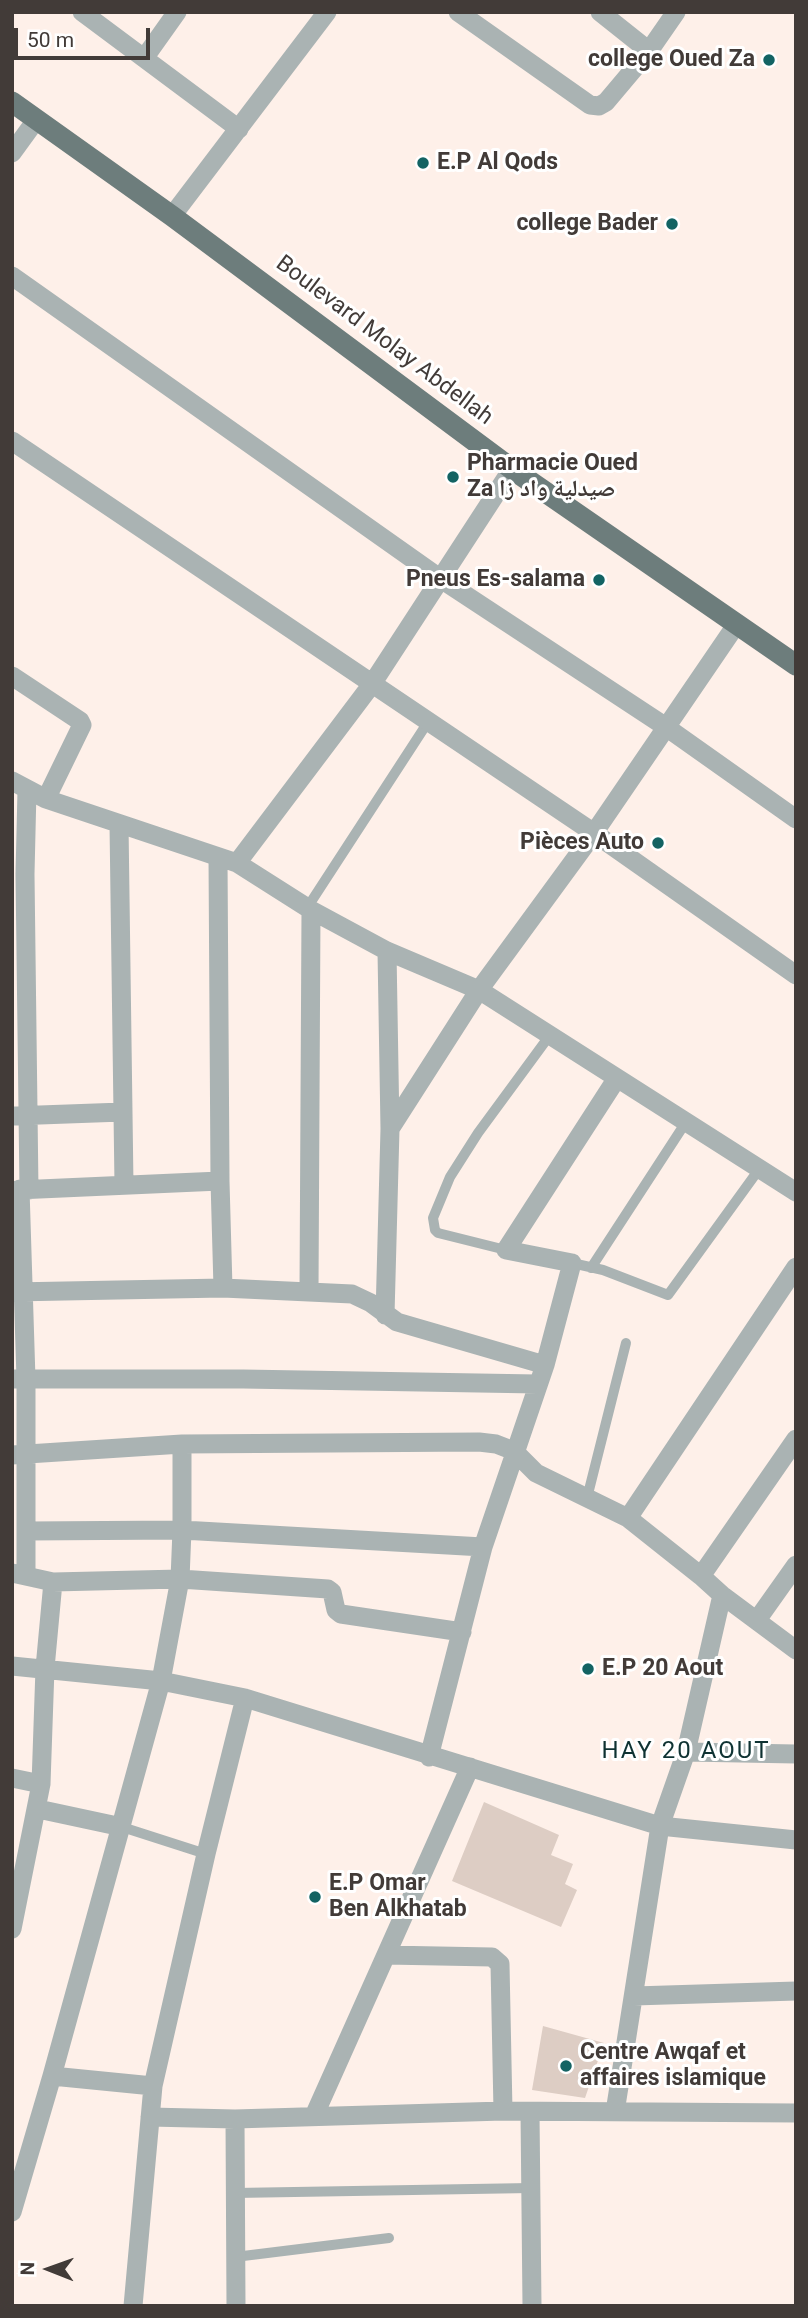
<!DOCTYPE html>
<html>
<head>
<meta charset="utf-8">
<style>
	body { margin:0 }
	#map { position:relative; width:808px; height:2318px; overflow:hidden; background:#fef0e9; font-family:Roboto,sans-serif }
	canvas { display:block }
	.frame { position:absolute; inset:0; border:14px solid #423b38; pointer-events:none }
	.north { position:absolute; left:14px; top:2234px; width:70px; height:70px; -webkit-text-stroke:5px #fff; paint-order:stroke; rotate:271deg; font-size:19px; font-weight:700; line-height:28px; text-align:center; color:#423b38 }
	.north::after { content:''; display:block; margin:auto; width:24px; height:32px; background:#423b38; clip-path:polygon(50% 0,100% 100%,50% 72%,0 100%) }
	.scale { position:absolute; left:14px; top:28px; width:136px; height:32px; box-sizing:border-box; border:4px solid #423b38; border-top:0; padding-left:9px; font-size:21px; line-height:24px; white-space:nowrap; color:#423b38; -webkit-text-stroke:5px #fff; paint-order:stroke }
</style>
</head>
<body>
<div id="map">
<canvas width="808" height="2318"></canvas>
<div class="frame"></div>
<div class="north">N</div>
<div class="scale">50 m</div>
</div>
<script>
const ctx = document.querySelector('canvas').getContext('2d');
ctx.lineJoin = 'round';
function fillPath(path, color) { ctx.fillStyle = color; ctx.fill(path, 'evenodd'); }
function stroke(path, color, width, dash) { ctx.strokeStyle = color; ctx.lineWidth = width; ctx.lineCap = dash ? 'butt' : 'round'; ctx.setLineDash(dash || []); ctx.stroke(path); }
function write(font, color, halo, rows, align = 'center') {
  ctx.font = font + ' Roboto,"Noto Naskh Arabic",sans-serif'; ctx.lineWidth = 6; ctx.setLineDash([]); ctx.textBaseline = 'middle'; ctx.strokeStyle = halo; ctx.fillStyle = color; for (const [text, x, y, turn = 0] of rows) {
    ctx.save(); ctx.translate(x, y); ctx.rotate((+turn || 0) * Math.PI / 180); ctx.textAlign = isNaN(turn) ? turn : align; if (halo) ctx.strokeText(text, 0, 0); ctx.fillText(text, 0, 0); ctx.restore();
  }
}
fillPath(new Path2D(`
	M 484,1802 L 559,1835 L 551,1855 L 573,1864 L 565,1884 L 577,1890 L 561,1927 L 452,1881 Z
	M 543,2026 L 604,2043 L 585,2098 L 532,2090 Z`), '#ddcdc4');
stroke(new Path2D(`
	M 307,908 L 428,722
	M 506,1250 L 438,1233 L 435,1230 L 433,1218 L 450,1177 L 478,1133 L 550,1035
	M 572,1263 L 603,1270 L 668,1295 L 760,1168
	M 591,1268 L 686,1122
	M 587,1498 L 626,1343
	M 122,1827 L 206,1854
	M 235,2193 L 531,2188
	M 235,2257 L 389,2238`), '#aab3b3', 10);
stroke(new Path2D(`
	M 82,12 L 239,129
	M 458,12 L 590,105 L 599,106 L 606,102 L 649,51 L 676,12
	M 600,12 L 649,51
	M 145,57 L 177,12
	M 12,153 L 36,120
	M 172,216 L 327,12
	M 12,276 L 441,579 L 666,727 L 796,819
	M 12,441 L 594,833 L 796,975
	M 12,676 L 80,721 L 82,725 L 46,799
	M 12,781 L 46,799 L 237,863 L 311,910 L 387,951 L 479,990 L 796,1192
	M 27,790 L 25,874 L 29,1190
	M 119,824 L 124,1185
	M 218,857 L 220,1181 L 223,1288
	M 237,863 L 372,684 L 512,469
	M 12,1116 L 123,1112
	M 390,1129 L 479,990 L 594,833 L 736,625
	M 20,1189 L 26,1379 L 26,1576
	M 17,1190 L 220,1181
	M 309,1291 L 311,910
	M 12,1292 L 223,1288 L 352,1294 L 371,1303 L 397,1322 L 545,1365
	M 385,1315 L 390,1129 L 387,951
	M 12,1379 L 243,1379 L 537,1384
	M 12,1455 L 182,1444 L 479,1442 L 496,1444 L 514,1451 L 536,1473 L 628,1518 L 701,1576 L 722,1595 L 796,1650
	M 628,1518 L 796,1267
	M 27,1531 L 182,1530 L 483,1547
	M 12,1573 L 53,1582 L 180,1579 L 328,1589 L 332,1592 L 336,1610 L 341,1614 L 462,1632
	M 701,1576 L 796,1439
	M 757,1620 L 796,1565
	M 12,1666 L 161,1681 L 245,1698 L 660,1826 L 686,1752 L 722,1595
	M 686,1752 L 796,1754
	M 429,1757 L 483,1547 L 545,1365 L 572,1263 L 506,1250 L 617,1078
	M 12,1778 L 41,1784
	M 38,1809 L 122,1827
	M 12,1929 L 41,1784 L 45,1668 L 53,1582
	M 386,1955 L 492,1957 L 500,1964 L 503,2111
	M 634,1996 L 796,1991
	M 52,2076 L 153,2086
	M 530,2112 L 532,2306
	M 615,2112 L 660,1826 L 796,1840
	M 314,2116 L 470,1767
	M 150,2117 L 235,2119 L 503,2111 L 796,2113
	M 235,2119 L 236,2306
	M 12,2212 L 52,2076 L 161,1681 L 180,1579 L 182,1530 L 182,1444
	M 133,2306 L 153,2086 L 206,1854 L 245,1698`), '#aab3b3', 19);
stroke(new Path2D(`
	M 12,102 L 172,216 L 512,469 L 796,665`), '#6d7d7c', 21);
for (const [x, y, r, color] of [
	[769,60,7,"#136363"],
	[423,163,7,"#136363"],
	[672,224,7,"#136363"],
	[453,477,7,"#136363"],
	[599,580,7,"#136363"],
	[658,843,7,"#136363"],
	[588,1669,7,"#136363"],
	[315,1897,7,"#136363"],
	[566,2066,7,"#136363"]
]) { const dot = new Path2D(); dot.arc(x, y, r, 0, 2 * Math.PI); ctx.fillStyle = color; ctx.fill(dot); stroke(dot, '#fff', 2.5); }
write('bold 23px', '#423b38', '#fff', [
	["college Oued Za",755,60,"right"],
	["E.P Al Qods",437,163],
	["college Bader",658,224,"right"],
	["Pharmacie Oued",467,464],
	["Za صيدلية واد زا",467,490],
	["Pneus Es-salama",585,580,"right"],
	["Pièces Auto",644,843,"right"],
	["E.P 20 Aout",602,1669],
	["E.P Omar",329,1884],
	["Ben Alkhatab",329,1910],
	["Centre Awqaf et",580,2053],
	["affaires islamique",580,2079]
], 'left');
write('23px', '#423b38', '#fff', [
	["Boulevard Molay Abdellah",384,341,37]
]);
ctx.letterSpacing = '2px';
write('24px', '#0f3232', '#fff', [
	["HAY 20 AOUT",686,1752]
]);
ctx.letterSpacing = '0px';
</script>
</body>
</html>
